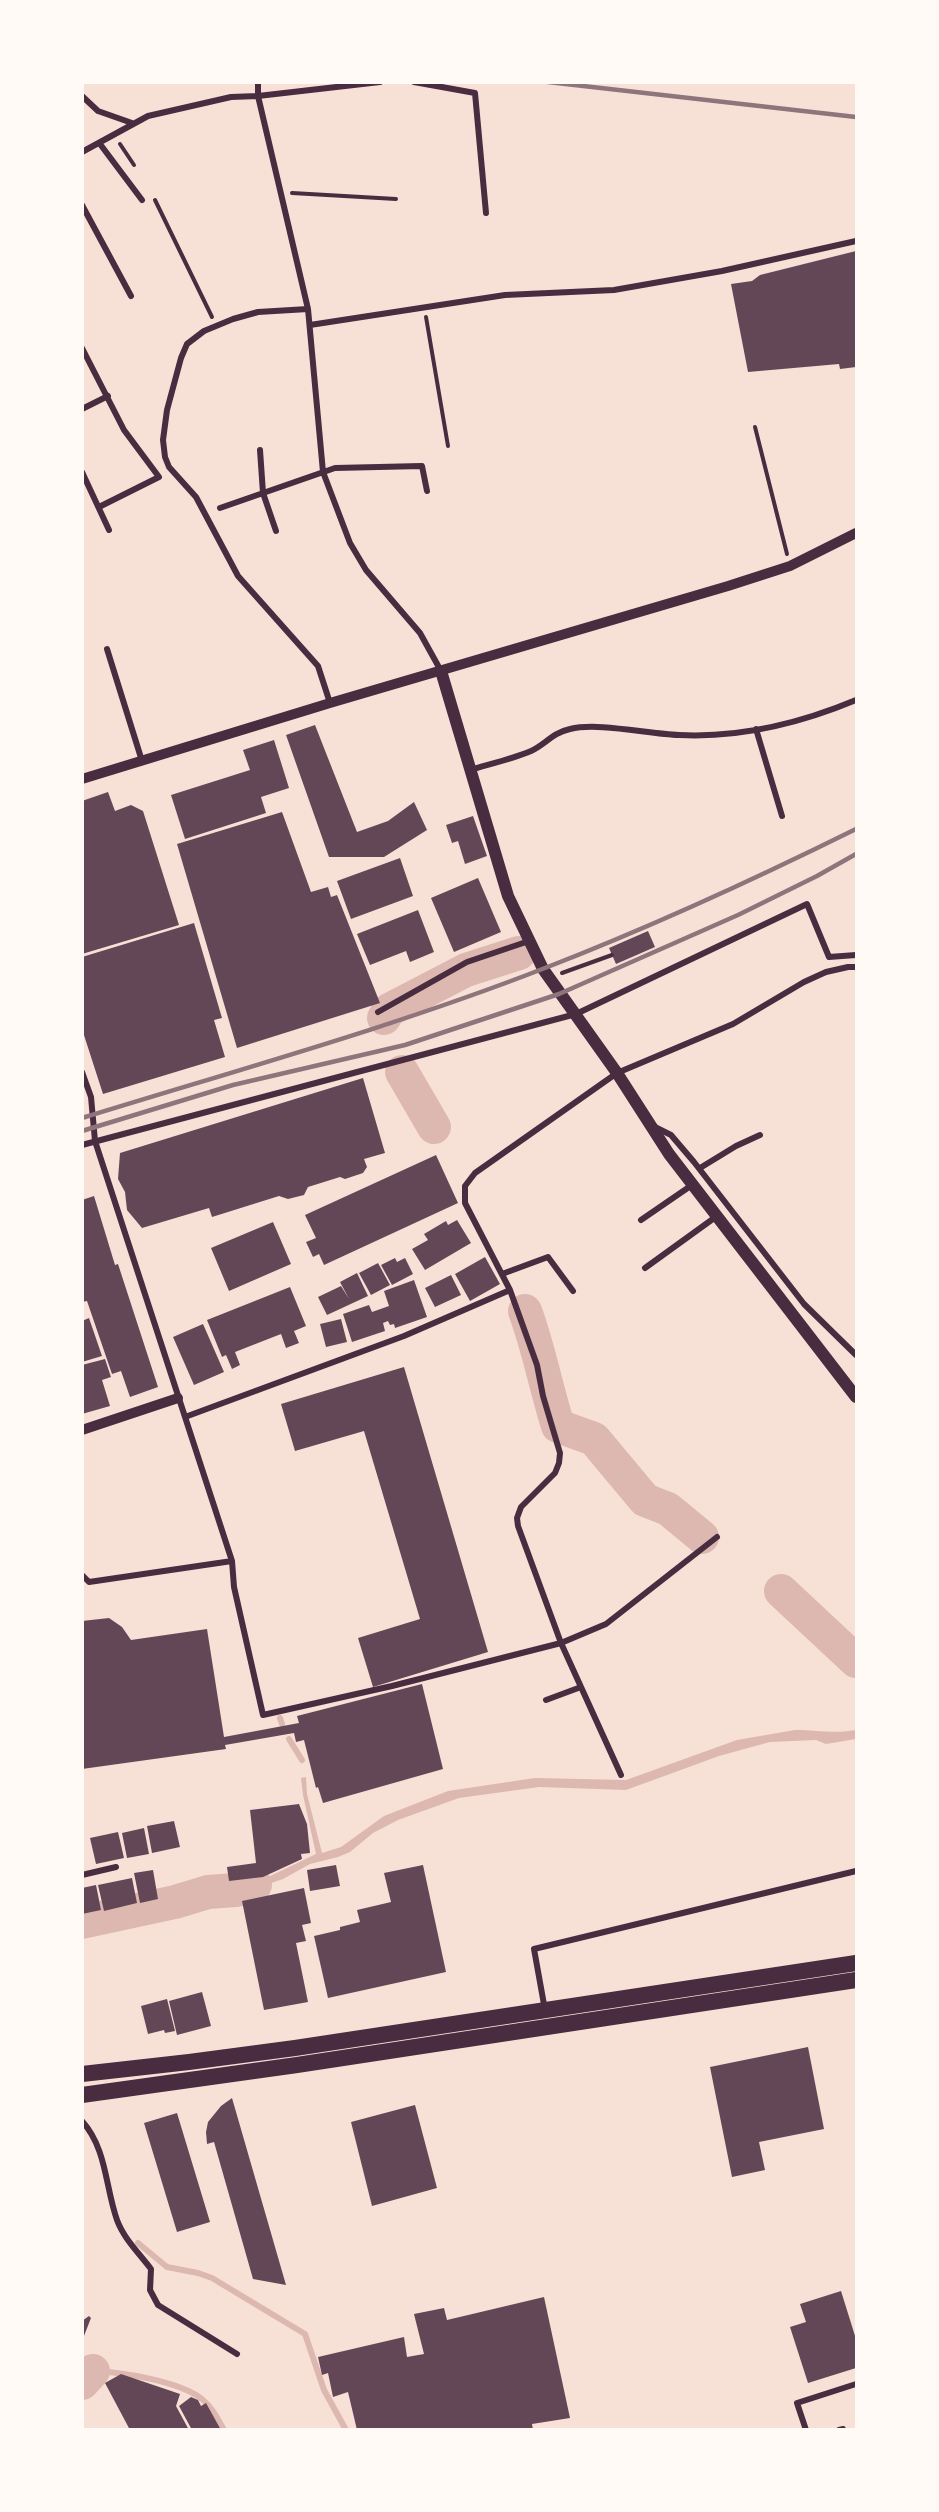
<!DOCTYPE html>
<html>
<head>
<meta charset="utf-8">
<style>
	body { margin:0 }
	#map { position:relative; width:939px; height:2512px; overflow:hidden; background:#f7e1d7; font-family:Manrope,sans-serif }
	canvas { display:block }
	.frame { position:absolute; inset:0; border:84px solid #fffaf5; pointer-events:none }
</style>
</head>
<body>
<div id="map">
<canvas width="939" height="2512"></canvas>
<div class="frame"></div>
</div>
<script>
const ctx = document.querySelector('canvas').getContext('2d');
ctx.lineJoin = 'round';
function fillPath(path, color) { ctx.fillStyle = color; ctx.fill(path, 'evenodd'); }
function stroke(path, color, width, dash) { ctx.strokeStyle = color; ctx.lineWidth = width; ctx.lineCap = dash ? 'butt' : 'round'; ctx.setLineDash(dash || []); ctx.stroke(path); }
fillPath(new Path2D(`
	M 795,1730 C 818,1730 833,1734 856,1730 L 856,1739 L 826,1744 L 816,1740 L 770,1742 L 719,1756 L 626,1790 L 539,1787 L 459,1798 L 398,1820 L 373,1833 L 350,1852 L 338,1857 L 310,1864 L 283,1879 L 257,1888 L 237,1894 L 208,1896 L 208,1888 L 233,1887 L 264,1879 L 316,1854 L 303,1795 L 301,1778 L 306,1777 L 307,1794 L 322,1853 L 341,1847 L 384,1816 L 448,1791 L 535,1778 L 626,1780 L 737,1740 Z`), '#dcb8b0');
stroke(new Path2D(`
	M 280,1718 L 282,1724
	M 289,1739 L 302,1760
	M 138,2243 L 167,2267 L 198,2273 L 212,2278 L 305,2334 L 324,2390 L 346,2430
	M 93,2371 C 121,2372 179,2381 202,2399 C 212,2407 218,2419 224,2430`), '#dcb8b0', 6);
stroke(new Path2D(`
	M 384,1018 L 389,1010 L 466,970 L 519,953
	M 402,1072 L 434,1127
	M 525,1311 C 539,1349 546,1388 558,1426 L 594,1439 L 645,1500 L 668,1509 L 702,1537
	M 781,1591 L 856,1661
	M 82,1922 L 175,1902 L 208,1892 L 236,1890 L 255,1885
	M 82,2383 L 93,2371`), '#dcb8b0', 34);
fillPath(new Path2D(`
	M 856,251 L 856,367 L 840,369 L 839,364 L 748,372 L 731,284 L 752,281 L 760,275 Z
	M 315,725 L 357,832 L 388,821 L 414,802 L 427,830 L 384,857 L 329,857 L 286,735 Z
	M 274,740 L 289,788 L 261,797 L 266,813 L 185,839 L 171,795 L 250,770 L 243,750 Z
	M 108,792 L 115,811 L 131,805 L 143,811 L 179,925 L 82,954 L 82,801 Z
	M 282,812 L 311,892 L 328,887 L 331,897 L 337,895 L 380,1003 L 237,1048 L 177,844 Z
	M 473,816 L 487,856 L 465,864 L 458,841 L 452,843 L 446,825 Z
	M 400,858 L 413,896 L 351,919 L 337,881 Z
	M 478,878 L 501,932 L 454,952 L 431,898 Z
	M 418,910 L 434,952 L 410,962 L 406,951 L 370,965 L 357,934 Z
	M 194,923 L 222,1018 L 214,1020 L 225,1057 L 103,1094 L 82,1029 L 82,957 Z
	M 648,931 L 655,947 L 616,964 L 609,948 Z
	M 363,1078 L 385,1153 L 364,1159 L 367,1167 L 363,1173 L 345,1179 L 340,1177 L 308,1187 L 304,1195 L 288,1199 L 279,1196 L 212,1217 L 209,1208 L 142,1228 L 127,1210 L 125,1192 L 118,1179 L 120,1153 Z
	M 436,1155 L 458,1203 L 324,1265 L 319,1254 L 313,1257 L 306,1242 L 316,1238 L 305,1215 Z
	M 94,1196 L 115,1265 L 118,1264 L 158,1387 L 130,1397 L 121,1371 L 112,1374 L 87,1301 L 82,1302 L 82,1200 Z
	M 457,1220 L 471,1243 L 425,1270 L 412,1249 L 428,1240 L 424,1234 L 446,1221 L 448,1225 Z
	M 273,1222 L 291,1264 L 229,1291 L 211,1248 Z
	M 485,1257 L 500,1284 L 470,1301 L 455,1274 Z
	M 395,1258 L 397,1262 L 405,1258 L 413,1274 L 392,1285 L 381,1265 Z
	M 378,1263 L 390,1285 L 371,1295 L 359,1273 Z
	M 357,1273 L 368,1296 L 327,1315 L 318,1297 L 341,1286 L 349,1299 L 340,1282 Z
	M 451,1275 L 461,1295 L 435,1307 L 425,1288 Z
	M 414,1280 L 427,1317 L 395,1328 L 394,1324 L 390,1325 L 388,1321 L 383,1323 L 385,1331 L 352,1342 L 343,1314 L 369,1305 L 372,1312 L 389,1306 L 384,1291 Z
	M 290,1287 L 306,1326 L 294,1331 L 299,1343 L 286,1348 L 281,1334 L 235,1352 L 240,1365 L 232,1369 L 226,1355 L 222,1357 L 207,1320 Z
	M 89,1318 L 102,1356 L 82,1362 L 82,1321 Z
	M 341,1319 L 347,1342 L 326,1347 L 320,1324 Z
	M 203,1324 L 224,1372 L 194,1385 L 173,1337 Z
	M 105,1359 L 111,1377 L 102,1380 L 110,1406 L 82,1414 L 82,1365 Z
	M 404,1367 L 488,1652 L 373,1687 L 358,1638 L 420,1619 L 364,1431 L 295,1451 L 281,1404 Z
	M 109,1618 L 122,1627 L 131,1640 L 207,1629 L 224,1737 L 299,1723 L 297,1716 L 422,1684 L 443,1769 L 323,1803 L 318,1787 L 316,1788 L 304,1740 L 296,1742 L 294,1733 L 225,1745 L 226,1749 L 82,1769 L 82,1621 Z
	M 299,1804 L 307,1824 L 310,1853 L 301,1854 L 302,1859 L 263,1877 L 229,1881 L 227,1867 L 256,1863 L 250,1810 Z
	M 174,1821 L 180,1847 L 152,1853 L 147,1826 Z
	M 144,1828 L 149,1854 L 127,1858 L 122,1833 Z
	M 118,1832 L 124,1858 L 96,1864 L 90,1838 Z
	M 336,1865 L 340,1886 L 310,1891 L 307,1870 Z
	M 423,1865 L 446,1972 L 328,1998 L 314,1936 L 340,1930 L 340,1927 L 360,1922 L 357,1910 L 391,1902 L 384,1873 Z
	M 153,1870 L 158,1899 L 140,1903 L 134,1873 Z
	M 132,1878 L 137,1903 L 104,1911 L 98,1885 Z
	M 96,1885 L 101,1910 L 82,1914 L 82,1888 Z
	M 304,1888 L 311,1923 L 302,1925 L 306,1941 L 296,1943 L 308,2002 L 264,2010 L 242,1901 Z
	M 202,1992 L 211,2026 L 177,2035 L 169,2001 Z
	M 167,1999 L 175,2031 L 165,2033 L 164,2030 L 148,2034 L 141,2006 Z
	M 808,2047 L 824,2129 L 759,2142 L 765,2170 L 732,2177 L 710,2067 Z
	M 232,2098 L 286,2285 L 253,2279 L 214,2142 L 207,2144 L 206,2132 L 208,2122 L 221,2106 Z
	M 415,2105 L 437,2188 L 372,2206 L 351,2122 Z
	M 177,2113 L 210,2222 L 177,2232 L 144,2123 Z
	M 841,2291 L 856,2339 L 856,2368 L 808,2383 L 790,2327 L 806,2322 L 800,2304 Z
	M 544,2297 L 570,2418 L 532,2424 L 533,2430 L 357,2430 L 348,2392 L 333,2397 L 328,2373 L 322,2375 L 318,2357 L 404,2337 L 407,2357 L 424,2354 L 414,2314 L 444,2308 L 447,2320 Z
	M 89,2316 L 91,2318 L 82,2341 L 82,2321 Z
	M 121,2374 L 180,2394 L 176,2406 L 189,2430 L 130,2430 L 105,2383 Z
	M 191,2397 L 198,2400 L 201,2406 L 206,2403 L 221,2430 L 192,2430 L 179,2406 Z`), '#644757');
stroke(new Path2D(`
	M 120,144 L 134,165
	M 292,193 L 396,199
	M 155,200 L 212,317
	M 426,317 L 448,446
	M 755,427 L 787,554
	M 562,973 L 612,955`), '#4a2c40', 4);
stroke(new Path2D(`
	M 380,82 L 258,96 L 308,309 L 323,472 L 350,543 L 366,570 L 420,633 L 441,671
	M 414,82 L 475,93 L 486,213
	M 82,96 L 98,111 L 132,123
	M 100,144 L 142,200
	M 82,152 L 148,116 L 231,97 L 258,96 L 258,82
	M 82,205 L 131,296
	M 308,309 L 258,312 L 233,319 L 204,331 L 187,344 L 181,358 L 167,410 L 163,440 L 165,457 L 169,467 L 196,497 L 238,576 L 318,666 L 330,703
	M 310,325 L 505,295 L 614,290 L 722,271 L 856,241
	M 82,348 L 124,430 L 159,477 L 99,507
	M 82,409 L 108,396
	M 260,450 L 263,493 L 276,531
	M 82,472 L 109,530
	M 220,508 L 335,468 L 422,466 L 427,491
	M 107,649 L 142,761
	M 756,729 L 782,816
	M 470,770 C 490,764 512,759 531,751 C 546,744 552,733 570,729 C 598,722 648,734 679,735 C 739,738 801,723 856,700
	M 378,1012 L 467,962 L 529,941
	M 82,1072 L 91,1097 L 95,1141 L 232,1561 L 234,1587 L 263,1715 L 392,1686 L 561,1643 L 606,1624 L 717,1537
	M 653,1126 L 671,1135 L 694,1162 L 804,1304 L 856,1355
	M 82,1145 L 576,1014 L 807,904 L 829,957 L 856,955
	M 700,1168 L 736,1146 L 760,1135
	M 641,1220 L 692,1185
	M 645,1268 L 717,1216
	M 502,1274 L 548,1257 L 573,1291
	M 185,1417 L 404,1336 L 510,1290
	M 82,1575 L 89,1582 L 232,1561
	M 546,1700 L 581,1687
	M 621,1775 L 561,1643 L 518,1526 L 517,1518 L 521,1507 L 555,1473 L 559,1463 L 560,1453 L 543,1396 L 537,1365 L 510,1290 L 465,1203 L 465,1186 L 475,1173 L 617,1073 L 733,1024 L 804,982 L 826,972 L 848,967 L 856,967
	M 82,1875 L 116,1867
	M 545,2010 L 534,1949 L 856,1871
	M 82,2121 C 107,2149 105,2186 117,2220 C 124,2239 139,2253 151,2269 L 150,2290 L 158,2305 L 237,2354
	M 806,2430 L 797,2403 L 856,2384
	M 839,2430 L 843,2429`), '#4a2c40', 6);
stroke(new Path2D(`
	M 82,779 L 330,703 L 728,586 L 790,566 L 856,533
	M 82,1430 L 178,1398`), '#4a2c40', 10);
stroke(new Path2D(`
	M 441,671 L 508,896 L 543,969 L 617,1073 L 669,1154 L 856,1397`), '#4a2c40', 12);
stroke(new Path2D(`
	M 82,2074 L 189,2062 L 295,2048 L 856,1963
	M 82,2095 L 297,2065 L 856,1980`), '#4a2c40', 16);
stroke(new Path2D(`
	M 548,82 L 856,117
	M 82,1118 C 237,1070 394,1027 545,968 C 651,927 755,879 856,829
	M 82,1131 L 233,1085 L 405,1045 L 559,994 L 738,915 L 817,876 L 856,854`), '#8f747c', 4.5);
</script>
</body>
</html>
